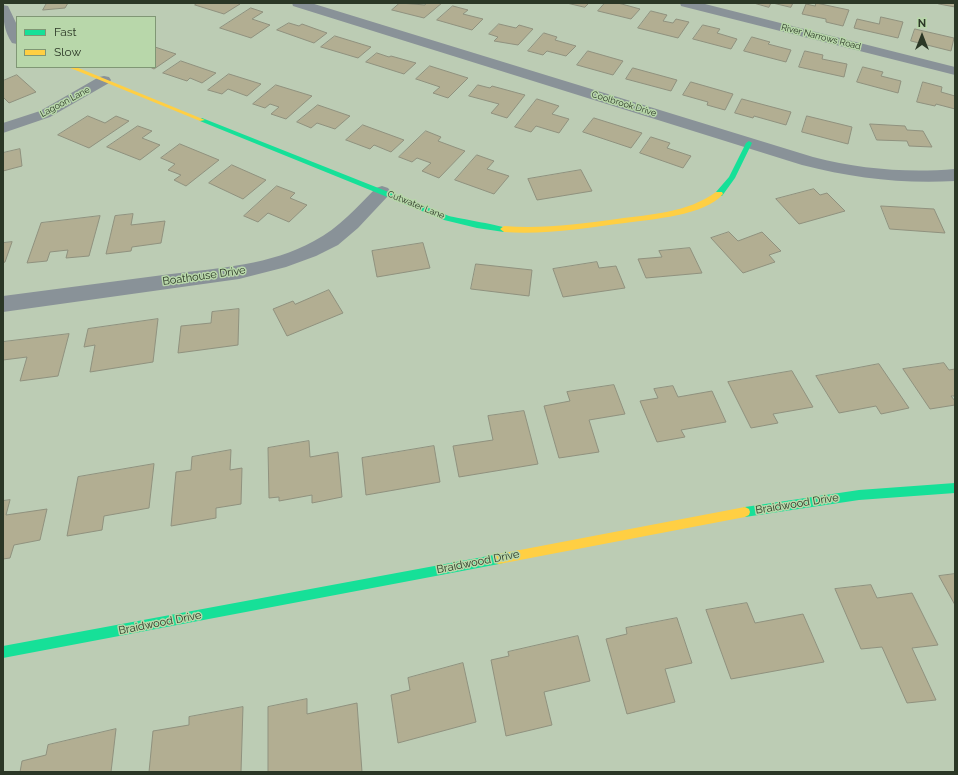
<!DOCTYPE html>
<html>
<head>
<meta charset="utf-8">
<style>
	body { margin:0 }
	#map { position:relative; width:958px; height:775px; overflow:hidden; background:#bcccb4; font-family:Raleway,sans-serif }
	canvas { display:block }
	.frame { position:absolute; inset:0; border:4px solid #2b3726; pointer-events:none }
	.legend { position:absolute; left:16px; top:16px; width:140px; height:52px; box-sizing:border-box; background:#b8d7aa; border:1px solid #809775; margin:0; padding:5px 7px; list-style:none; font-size:12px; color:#2b3726 }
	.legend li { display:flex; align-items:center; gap:8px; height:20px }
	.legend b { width:20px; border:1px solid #809775 }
	.north { position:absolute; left:902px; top:16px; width:40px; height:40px; -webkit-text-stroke:3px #b8d7aa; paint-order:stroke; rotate:0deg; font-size:11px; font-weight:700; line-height:16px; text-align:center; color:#2b3726 }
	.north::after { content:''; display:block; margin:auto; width:14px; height:18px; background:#2b3726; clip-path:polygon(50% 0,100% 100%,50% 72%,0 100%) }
</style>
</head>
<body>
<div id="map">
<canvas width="958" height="775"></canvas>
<div class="frame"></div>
<ul class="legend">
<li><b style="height:5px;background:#16e098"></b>Fast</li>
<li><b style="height:5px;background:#ffcf43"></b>Slow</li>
</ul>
<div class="north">N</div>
</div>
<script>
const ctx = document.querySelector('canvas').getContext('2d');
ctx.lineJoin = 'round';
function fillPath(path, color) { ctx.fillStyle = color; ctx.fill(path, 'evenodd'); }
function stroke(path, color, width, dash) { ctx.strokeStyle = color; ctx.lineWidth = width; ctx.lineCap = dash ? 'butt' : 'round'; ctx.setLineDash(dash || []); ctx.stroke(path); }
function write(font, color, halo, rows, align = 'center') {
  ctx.font = font + ' Raleway,sans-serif'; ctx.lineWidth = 3; ctx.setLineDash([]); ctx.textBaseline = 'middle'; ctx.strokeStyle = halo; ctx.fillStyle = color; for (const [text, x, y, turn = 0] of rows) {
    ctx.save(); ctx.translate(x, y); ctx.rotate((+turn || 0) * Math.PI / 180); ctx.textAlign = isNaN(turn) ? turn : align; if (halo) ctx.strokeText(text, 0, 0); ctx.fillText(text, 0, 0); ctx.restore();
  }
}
const building = new Path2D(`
	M 47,3 L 68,3 L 65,8 L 43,10 Z
	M 198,3 L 235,3 L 240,4 L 224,14 L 195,5 Z
	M 400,3 L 425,5 L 426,3 L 442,3 L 424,18 L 392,10 Z
	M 567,3 L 589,3 L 585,7 Z
	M 605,3 L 618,3 L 640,9 L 631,19 L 598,11 Z
	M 754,3 L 771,3 L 769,7 Z
	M 773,3 L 793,3 L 791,7 Z
	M 816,3 L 849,10 L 843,26 L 826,22 L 826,19 L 802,14 L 806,4 L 815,6 Z
	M 940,3 L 955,3 L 955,7 L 939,4 Z
	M 453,6 L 468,10 L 463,14 L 483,19 L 472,30 L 437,20 Z
	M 251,8 L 263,12 L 252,19 L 270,25 L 251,38 L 220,28 Z
	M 651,11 L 667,15 L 663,21 L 673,23 L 676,19 L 689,22 L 678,38 L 638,28 Z
	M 881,17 L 903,22 L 898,38 L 854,28 L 857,19 L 879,24 Z
	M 289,23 L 299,26 L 302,24 L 327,33 L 314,43 L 277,30 Z
	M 499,24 L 516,28 L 519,25 L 533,29 L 518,45 L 494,41 L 498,37 L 489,34 Z
	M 703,25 L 720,29 L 717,33 L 737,39 L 731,49 L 693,39 Z
	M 915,29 L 954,38 L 951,51 L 911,41 Z
	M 544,33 L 557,37 L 555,40 L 576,46 L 566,56 L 547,51 L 543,55 L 528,51 Z
	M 335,36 L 371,47 L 358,58 L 321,47 Z
	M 752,37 L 770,42 L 768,44 L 791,50 L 786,62 L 744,51 Z
	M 155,47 L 176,54 L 154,69 L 150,67 L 155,67 Z
	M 588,51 L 623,61 L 613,75 L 577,65 Z
	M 805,51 L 823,55 L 822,59 L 847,64 L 844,77 L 799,67 Z
	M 377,53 L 389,57 L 391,56 L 416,63 L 404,74 L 366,62 Z
	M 181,61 L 216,73 L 202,83 L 190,78 L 187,81 L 163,73 Z
	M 430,66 L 468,78 L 448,98 L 433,93 L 440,87 L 416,79 Z
	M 863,67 L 883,72 L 881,76 L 901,81 L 898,93 L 857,82 Z
	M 633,68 L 677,80 L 671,91 L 626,79 Z
	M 229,74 L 261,84 L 247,96 L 228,89 L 222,94 L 208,90 Z
	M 17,75 L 36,92 L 9,103 L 3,97 L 3,81 Z
	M 691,82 L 733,94 L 725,110 L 707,105 L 708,102 L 683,95 Z
	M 923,82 L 942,87 L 941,92 L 955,96 L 955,109 L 936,104 L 935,106 L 917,102 Z
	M 276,85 L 312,96 L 286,119 L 271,114 L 279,107 L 270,104 L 265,108 L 253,104 Z
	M 478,85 L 490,88 L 492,86 L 525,95 L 507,118 L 491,113 L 499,104 L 469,96 Z
	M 537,99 L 559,106 L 552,114 L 569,119 L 559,133 L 536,126 L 531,132 L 515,127 Z
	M 742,99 L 791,112 L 786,125 L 754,116 L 753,118 L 735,113 Z
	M 318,105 L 350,116 L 335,129 L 317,123 L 311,128 L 297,122 Z
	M 88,116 L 105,123 L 116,116 L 129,121 L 89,148 L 58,135 Z
	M 807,116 L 852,127 L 848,144 L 802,132 Z
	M 594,118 L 642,133 L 631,148 L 583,132 Z
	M 870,124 L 905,126 L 907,130 L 923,131 L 932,147 L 909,146 L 907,141 L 877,140 Z
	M 363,125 L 404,140 L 391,152 L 374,145 L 370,149 L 346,140 Z
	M 138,126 L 152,131 L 142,138 L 160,145 L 140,160 L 107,147 Z
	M 426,131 L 441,137 L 438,141 L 465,151 L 439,178 L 422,171 L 431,163 L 417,158 L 412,162 L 399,157 Z
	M 651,137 L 670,143 L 667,148 L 691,156 L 683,168 L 640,153 Z
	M 180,144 L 219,160 L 186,186 L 174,180 L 181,175 L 168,170 L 175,164 L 161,158 Z
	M 20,149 L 22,166 L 3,171 L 3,153 Z
	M 477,155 L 494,161 L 487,169 L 509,176 L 494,194 L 455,180 Z
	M 232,165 L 266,180 L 243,199 L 209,183 Z
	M 581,170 L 592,191 L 537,200 L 528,179 Z
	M 277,186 L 295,193 L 290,198 L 307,205 L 289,222 L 268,213 L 258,222 L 244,216 Z
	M 814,189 L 820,195 L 827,193 L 845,211 L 799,224 L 776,199 Z
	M 881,206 L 934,209 L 945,233 L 890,229 Z
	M 133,214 L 131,225 L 165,221 L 161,243 L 132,247 L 131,251 L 106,254 L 115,216 Z
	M 100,216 L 89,256 L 66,258 L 68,250 L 50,252 L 47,261 L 27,263 L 41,223 Z
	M 729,232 L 738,241 L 762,232 L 781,251 L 769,255 L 775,262 L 743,273 L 711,238 Z
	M 12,242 L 5,262 L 3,263 L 3,243 Z
	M 423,243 L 430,268 L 377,277 L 372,251 Z
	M 690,248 L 702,273 L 646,278 L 638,259 L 662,257 L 659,251 Z
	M 597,262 L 599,268 L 616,266 L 625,288 L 563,297 L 553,269 Z
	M 476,264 L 532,270 L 529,296 L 471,289 Z
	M 329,290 L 343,313 L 287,336 L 273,309 L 293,301 L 295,304 Z
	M 239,309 L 238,345 L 178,353 L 181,326 L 211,323 L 212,312 Z
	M 158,319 L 153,362 L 90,372 L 95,345 L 84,347 L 88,329 Z
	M 69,334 L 58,376 L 20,381 L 27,357 L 3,360 L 3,342 Z
	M 944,363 L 949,370 L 955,369 L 955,396 L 951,396 L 955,401 L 955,405 L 930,409 L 903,369 Z
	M 879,364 L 909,408 L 881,414 L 876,406 L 839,413 L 816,376 Z
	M 792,371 L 813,407 L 773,414 L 778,423 L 751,428 L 728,382 Z
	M 614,385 L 625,414 L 589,420 L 599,452 L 559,458 L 544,406 L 570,401 L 567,392 Z
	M 673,386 L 678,397 L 712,391 L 726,422 L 681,430 L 685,437 L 657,442 L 640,401 L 658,398 L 654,389 Z
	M 524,411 L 538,464 L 459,477 L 453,446 L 493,440 L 488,416 Z
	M 309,441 L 310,457 L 338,452 L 342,497 L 312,503 L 312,495 L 279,501 L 279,497 L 269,498 L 268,448 Z
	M 434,446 L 440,482 L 366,495 L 362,458 Z
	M 231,450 L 230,470 L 242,468 L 241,504 L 216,508 L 216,518 L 171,526 L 176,472 L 191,470 L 192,457 Z
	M 154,464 L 149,508 L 104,516 L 102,530 L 67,536 L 78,477 Z
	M 10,500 L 6,515 L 47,509 L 40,540 L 14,545 L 10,558 L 3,559 L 3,501 Z
	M 955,574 L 955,605 L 939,576 Z
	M 871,585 L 877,598 L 912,593 L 938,645 L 912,648 L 936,700 L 907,703 L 882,647 L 861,649 L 835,589 Z
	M 747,603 L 755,623 L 803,614 L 824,662 L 731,679 L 706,610 Z
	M 677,618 L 692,663 L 665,669 L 675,702 L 627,714 L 606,639 L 627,634 L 626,628 Z
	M 578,636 L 590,681 L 544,692 L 552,725 L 506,736 L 491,660 L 509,656 L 508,652 Z
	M 463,663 L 476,722 L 398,743 L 391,695 L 410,690 L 408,678 Z
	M 307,699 L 307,714 L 357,703 L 362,772 L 268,772 L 268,707 Z
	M 243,707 L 241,772 L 149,772 L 153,731 L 189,725 L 189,717 Z
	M 116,729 L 111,772 L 20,772 L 22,761 L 46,755 L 48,745 Z`);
fillPath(building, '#b2ae92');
stroke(building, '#8f917e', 1);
fillPath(new Path2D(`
	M 292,3 L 311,3 L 813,157 C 860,169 906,173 955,169 L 955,181 C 902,184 853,178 802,165 L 293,6 Z
	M 680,3 L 701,3 L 955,67 L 955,75 L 681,6 Z
	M 3,5 L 8,6 L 17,25 L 17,44 L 12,43 C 4,31 3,19 3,5 Z
	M 104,76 L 109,77 L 111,80 L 109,83 L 50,117 L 3,133 L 3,123 L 40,111 L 99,77 Z
	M 382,186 L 388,188 L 391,192 L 388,196 L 358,228 L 338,245 L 316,256 L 286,267 L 239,279 L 3,312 L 3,296 C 59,289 115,281 171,274 C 219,268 271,265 314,241 C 339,228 357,207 376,188 Z`), '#899298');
fillPath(new Path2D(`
	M 202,118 L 449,216 C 457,218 505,226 508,229 L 504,232 L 477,228 L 444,220 L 200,121 L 199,120 Z
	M 749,141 L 752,143 L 735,178 L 722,196 L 716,196 L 716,192 L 729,177 L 746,143 Z
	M 955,483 L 955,493 L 859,500 L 745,517 L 741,515 L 740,512 L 741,509 L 745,507 L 859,490 Z
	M 499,554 L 503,555 L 504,559 L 503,563 L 499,564 L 3,658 L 3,646 Z`), '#16e098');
fillPath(new Path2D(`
	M 68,67 L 76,67 L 205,120 L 200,121 Z
	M 716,192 L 722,192 L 723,194 C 704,216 652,219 625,223 C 585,228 545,235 504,232 L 500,229 L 504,226 C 542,229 579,224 617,219 C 652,214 687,213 716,192 Z
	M 745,507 L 749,509 L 750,512 L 749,515 L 745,517 L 499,564 L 495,563 L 494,559 L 495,555 L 499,554 Z`), '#ffcf43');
write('9px', '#2b3726', '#b8d7aa', [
	["River Narrows Road",821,37,14],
	["Lagoon Lane",65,102,-28],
	["Coolbrook Drive",624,104,17],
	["Cutwater Lane",416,205,22]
]);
write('11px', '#2b3726', '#b8d7aa', [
	["Boathouse Drive",204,276,-8],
	["Braidwood Drive",797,504,-9],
	["Braidwood Drive",478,562,-11],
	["Braidwood Drive",160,623,-11]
]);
</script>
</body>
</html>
